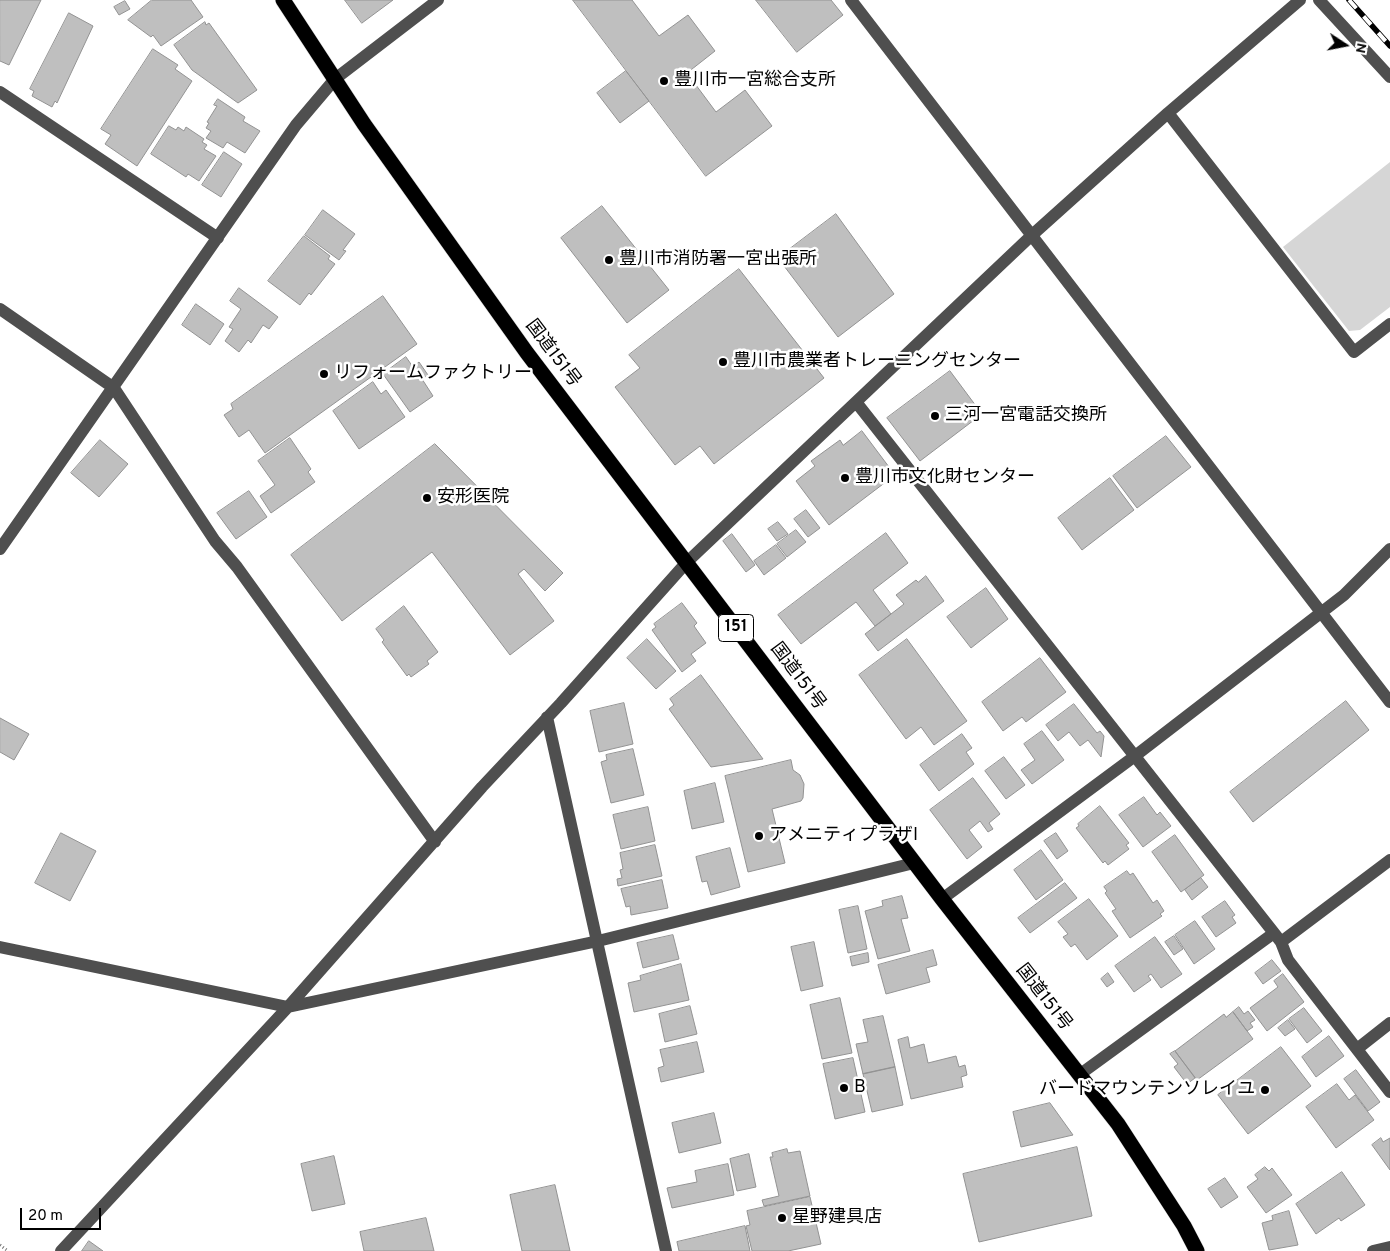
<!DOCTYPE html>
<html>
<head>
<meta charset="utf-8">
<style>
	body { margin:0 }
	#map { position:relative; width:1390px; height:1251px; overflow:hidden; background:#fff; font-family:Overpass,sans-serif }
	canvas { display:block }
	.north { position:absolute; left:1320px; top:20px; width:50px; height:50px; -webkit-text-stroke:4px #fff; paint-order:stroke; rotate:101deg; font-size:14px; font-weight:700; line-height:20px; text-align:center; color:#000 }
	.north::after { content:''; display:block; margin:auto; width:18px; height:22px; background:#000; clip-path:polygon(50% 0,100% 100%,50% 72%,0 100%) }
	.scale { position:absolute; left:20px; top:1208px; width:81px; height:22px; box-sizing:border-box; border:2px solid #000; border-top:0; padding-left:6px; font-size:15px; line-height:18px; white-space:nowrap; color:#000; -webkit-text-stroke:4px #fff; paint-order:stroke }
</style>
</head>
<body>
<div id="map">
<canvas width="1390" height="1251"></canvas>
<div class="north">N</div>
<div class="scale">20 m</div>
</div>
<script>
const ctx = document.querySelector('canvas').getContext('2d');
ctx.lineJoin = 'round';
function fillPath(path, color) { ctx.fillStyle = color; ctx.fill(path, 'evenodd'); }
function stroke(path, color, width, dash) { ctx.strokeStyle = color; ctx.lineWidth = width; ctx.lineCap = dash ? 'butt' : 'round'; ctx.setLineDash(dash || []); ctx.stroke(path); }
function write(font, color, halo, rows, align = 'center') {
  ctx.font = font + ' Overpass,"Noto Sans JP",sans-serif'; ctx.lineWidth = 5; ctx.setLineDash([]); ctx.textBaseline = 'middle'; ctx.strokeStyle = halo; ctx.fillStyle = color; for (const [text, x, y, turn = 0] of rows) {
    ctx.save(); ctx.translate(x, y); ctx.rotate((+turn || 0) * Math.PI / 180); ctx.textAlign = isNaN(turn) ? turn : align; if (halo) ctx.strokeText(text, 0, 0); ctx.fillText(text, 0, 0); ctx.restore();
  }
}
fillPath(new Path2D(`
	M 1390,162 L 1390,307 L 1360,330 L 1349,331 L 1283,247 Z`), '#d6d6d6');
const building = new Path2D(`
	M 0,0 L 41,0 L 9,65 L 0,61 Z
	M 152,0 L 191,0 L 203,17 L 161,46 L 153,35 L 151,37 L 128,20 Z
	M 345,0 L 393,0 L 362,23 Z
	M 573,0 L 632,0 L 659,36 L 688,15 L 715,51 L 687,73 L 716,112 L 745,90 L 772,126 L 706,176 Z
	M 756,0 L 831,0 L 843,15 L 797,52 Z
	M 125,1 L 130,9 L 119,15 L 114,7 Z
	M 69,13 L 93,26 L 57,103 L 55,101 L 52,107 L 32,96 L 34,91 L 30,89 Z
	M 205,22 L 206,25 L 209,23 L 257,90 L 238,103 L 192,70 L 174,45 Z
	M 153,49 L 178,65 L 175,69 L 192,81 L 137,166 L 105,144 L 111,135 L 101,129 Z
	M 626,71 L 649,101 L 620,123 L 597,93 Z
	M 218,99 L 245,117 L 243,121 L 260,131 L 245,153 L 227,142 L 223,148 L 206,138 L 211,131 L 206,128 L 209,123 L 207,122 L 217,106 L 214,105 Z
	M 169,126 L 176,130 L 178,127 L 184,131 L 186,127 L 204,139 L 202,142 L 207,145 L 204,149 L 216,156 L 199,181 L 188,174 L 186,177 L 151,154 Z
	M 224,152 L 242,164 L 221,197 L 202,185 Z
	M 602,206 L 669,290 L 627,323 L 561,238 Z
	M 323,210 L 355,234 L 343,250 L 346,251 L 339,260 L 305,235 Z
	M 836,214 L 894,294 L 838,337 L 778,258 Z
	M 304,236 L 330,256 L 328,259 L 335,264 L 311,295 L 309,293 L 300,305 L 268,281 Z
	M 739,269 L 824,378 L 714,464 L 700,446 L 675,465 L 615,387 L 640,368 L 629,355 Z
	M 239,288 L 278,317 L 269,329 L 263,325 L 251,343 L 248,340 L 239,352 L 225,341 L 233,329 L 229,327 L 241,309 L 230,301 Z
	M 383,296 L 417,344 L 265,453 L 249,430 L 239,437 L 224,415 L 233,409 L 231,404 Z
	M 196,304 L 224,324 L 210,345 L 182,325 Z
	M 406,357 L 413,367 L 419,362 L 428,375 L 422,379 L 433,396 L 410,412 L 383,374 Z
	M 950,371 L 982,414 L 920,461 L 887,418 Z
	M 373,382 L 381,394 L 386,390 L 405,417 L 359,449 L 333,411 Z
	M 862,431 L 895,475 L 829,525 L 796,481 L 815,466 L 811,461 L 840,440 L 843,445 Z
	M 1166,436 L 1191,467 L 1137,508 L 1113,476 Z
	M 290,438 L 311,469 L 308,472 L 315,482 L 271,513 L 260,496 L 275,485 L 258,461 Z
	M 100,440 L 128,464 L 99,497 L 71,473 Z
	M 435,444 L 563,573 L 545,591 L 524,569 L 518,574 L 554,621 L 510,655 L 432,552 L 342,621 L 291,555 Z
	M 1110,478 L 1134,510 L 1082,550 L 1058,518 Z
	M 249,491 L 267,517 L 236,539 L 217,513 Z
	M 806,510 L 820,528 L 808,537 L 794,519 Z
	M 778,522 L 788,534 L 777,541 L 768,529 Z
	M 796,530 L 806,542 L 787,557 L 777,544 Z
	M 886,533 L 908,563 L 873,590 L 891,614 L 875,626 L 856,602 L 801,644 L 778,615 Z
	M 732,534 L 755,565 L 746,572 L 723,541 Z
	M 776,545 L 786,558 L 764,575 L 754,561 Z
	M 926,576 L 944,601 L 878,651 L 865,634 L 904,604 L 896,595 L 916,580 L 918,582 Z
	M 986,588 L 1008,619 L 971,648 L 947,617 Z
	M 682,603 L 697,623 L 694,626 L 706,643 L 691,654 L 696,661 L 682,672 L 652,630 L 656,627 L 654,624 Z
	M 404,606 L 438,652 L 427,661 L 429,664 L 411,677 L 409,674 L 407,676 L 382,642 L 384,640 L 376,629 Z
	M 647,639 L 676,671 L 656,689 L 627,658 Z
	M 907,639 L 967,721 L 934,745 L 921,727 L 906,739 L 859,675 Z
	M 1040,658 L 1066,692 L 1026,722 L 1022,717 L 1003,731 L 982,702 Z
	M 701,675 L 763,759 L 711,767 L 669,709 L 674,705 L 670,699 Z
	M 1346,701 L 1369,730 L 1253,822 L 1230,792 Z
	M 624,703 L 633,744 L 599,752 L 590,711 Z
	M 1074,704 L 1097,733 L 1100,731 L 1104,736 L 1101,757 L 1088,740 L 1080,746 L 1069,732 L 1058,741 L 1046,725 Z
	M 0,718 L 29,734 L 14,760 L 0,752 Z
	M 1042,731 L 1064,760 L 1032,784 L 1021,770 L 1035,760 L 1024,744 Z
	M 962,734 L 972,748 L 966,752 L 974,764 L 939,791 L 920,765 Z
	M 633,749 L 644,795 L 611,803 L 601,762 L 607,760 L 606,755 Z
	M 1004,757 L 1025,785 L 1006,799 L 985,771 Z
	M 791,760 L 793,770 L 800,775 L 804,784 L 803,798 L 801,801 L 772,809 L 785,863 L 748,872 L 725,776 Z
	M 973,778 L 1000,814 L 989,823 L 993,829 L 988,832 L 980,821 L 969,830 L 982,847 L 967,859 L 930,810 Z
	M 715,783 L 724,822 L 692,829 L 684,791 Z
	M 1144,797 L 1157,815 L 1160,812 L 1171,826 L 1143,847 L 1119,815 Z
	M 1100,806 L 1129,843 L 1126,845 L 1129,849 L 1108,865 L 1105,861 L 1103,863 L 1076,828 L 1079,826 L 1078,824 Z
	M 648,807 L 655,841 L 621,849 L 613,815 Z
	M 61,833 L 96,851 L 70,901 L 35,883 Z
	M 1056,833 L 1068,851 L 1057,859 L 1044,841 Z
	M 1175,835 L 1204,875 L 1181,892 L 1152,852 Z
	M 655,845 L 662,876 L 618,886 L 617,879 L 622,878 L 620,870 L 623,869 L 620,853 Z
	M 730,848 L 740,887 L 711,895 L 707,881 L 702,882 L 696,857 Z
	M 1041,850 L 1063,880 L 1036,900 L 1014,870 Z
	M 1127,871 L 1130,875 L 1133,873 L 1153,903 L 1157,900 L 1164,911 L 1160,914 L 1162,916 L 1130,938 L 1112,911 L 1116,909 L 1105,893 L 1107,891 L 1104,887 Z
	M 1201,878 L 1208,887 L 1192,900 L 1185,890 Z
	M 662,880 L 668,908 L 631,915 L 630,906 L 626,907 L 621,889 Z
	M 1065,883 L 1077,898 L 1030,933 L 1018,918 Z
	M 902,896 L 908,918 L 901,919 L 910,951 L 878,959 L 865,911 L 883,906 L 882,901 Z
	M 1089,899 L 1118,936 L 1087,960 L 1075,944 L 1071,947 L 1063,937 L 1068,934 L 1058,922 Z
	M 1225,901 L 1235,915 L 1232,917 L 1236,923 L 1216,937 L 1202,917 Z
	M 858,906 L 867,949 L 848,953 L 839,910 Z
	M 1195,921 L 1215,949 L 1194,964 L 1175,935 Z
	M 673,935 L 679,959 L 643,968 L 637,943 Z
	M 1174,936 L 1183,949 L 1174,955 L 1165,942 Z
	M 1155,937 L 1182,974 L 1161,988 L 1151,974 L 1148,976 L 1151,980 L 1134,992 L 1115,966 Z
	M 814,942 L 823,986 L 801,991 L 791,947 Z
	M 933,950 L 937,965 L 926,968 L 930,982 L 886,994 L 878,965 Z
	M 868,953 L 869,962 L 852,966 L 850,957 Z
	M 1272,960 L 1281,971 L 1263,984 L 1255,973 Z
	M 681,964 L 689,1000 L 634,1012 L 628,983 L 641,980 L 640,976 Z
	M 1108,973 L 1114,982 L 1107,987 L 1101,979 Z
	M 1283,974 L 1304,1002 L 1267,1031 L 1250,1008 L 1278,987 L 1274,981 Z
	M 840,998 L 852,1053 L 822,1059 L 810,1005 Z
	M 690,1006 L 697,1034 L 665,1042 L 659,1014 Z
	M 1239,1007 L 1244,1014 L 1248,1011 L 1255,1020 L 1250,1023 L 1253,1027 L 1247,1031 L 1233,1012 Z
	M 1304,1008 L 1322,1031 L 1307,1043 L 1289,1019 Z
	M 1233,1012 L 1253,1039 L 1197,1080 L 1175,1051 L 1224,1014 L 1226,1017 Z
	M 883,1016 L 895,1067 L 863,1074 L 856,1044 L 868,1042 L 863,1020 Z
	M 1288,1020 L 1295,1029 L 1285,1036 L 1278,1028 Z
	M 1329,1036 L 1344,1056 L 1316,1077 L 1302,1057 Z
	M 908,1037 L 910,1048 L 924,1044 L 928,1063 L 956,1056 L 959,1067 L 965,1065 L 967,1075 L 961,1077 L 963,1087 L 911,1099 L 898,1040 Z
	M 697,1042 L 704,1072 L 661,1082 L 658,1068 L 664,1066 L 660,1050 Z
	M 1281,1047 L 1311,1086 L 1248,1134 L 1218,1095 Z
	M 1175,1051 L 1195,1078 L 1187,1084 L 1174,1067 L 1178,1064 L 1170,1054 Z
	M 853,1058 L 865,1112 L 835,1119 L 823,1064 Z
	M 895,1067 L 903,1105 L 872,1112 L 863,1074 Z
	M 1356,1070 L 1380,1102 L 1368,1111 L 1344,1079 Z
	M 1337,1084 L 1349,1100 L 1355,1095 L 1374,1120 L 1336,1148 L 1306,1107 Z
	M 1050,1103 L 1073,1135 L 1021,1147 L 1013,1112 Z
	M 714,1113 L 721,1143 L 679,1153 L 672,1123 Z
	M 1381,1138 L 1383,1142 L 1390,1138 L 1390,1170 L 1372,1145 Z
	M 1077,1147 L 1092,1216 L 979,1242 L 963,1174 Z
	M 787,1149 L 788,1153 L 800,1151 L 810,1196 L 764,1206 L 762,1200 L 779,1196 L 770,1157 L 773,1157 L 772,1153 Z
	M 749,1154 L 756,1187 L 737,1191 L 730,1159 Z
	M 334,1156 L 345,1204 L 312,1211 L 301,1164 Z
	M 728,1164 L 734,1195 L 672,1208 L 667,1188 L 697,1182 L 695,1171 Z
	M 1265,1167 L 1269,1171 L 1272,1168 L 1292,1195 L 1266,1213 L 1247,1187 L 1258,1179 L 1255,1175 Z
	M 1342,1172 L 1365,1205 L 1341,1221 L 1339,1218 L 1316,1234 L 1296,1204 Z
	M 1225,1178 L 1238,1197 L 1221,1208 L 1208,1189 Z
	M 555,1185 L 570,1251 L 522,1251 L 510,1195 Z
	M 810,1197 L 821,1244 L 788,1251 L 752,1251 L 746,1226 L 750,1225 L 747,1211 Z
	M 1289,1211 L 1298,1245 L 1269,1250 L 1262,1223 L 1273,1220 L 1272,1216 Z
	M 426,1218 L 434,1251 L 364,1251 L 360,1232 Z
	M 745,1226 L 750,1251 L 679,1251 L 677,1242 Z
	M 89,1241 L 103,1251 L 82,1251 Z`);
fillPath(building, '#bfbfbf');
stroke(building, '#939393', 1);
const highway = new Path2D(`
	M 283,0 L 364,124 L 527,353 L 942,899 L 1118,1124 L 1184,1226 L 1197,1251`);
stroke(highway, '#dbdbdb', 16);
stroke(new Path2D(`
	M 0,1245 L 8,1251`), '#717171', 3, [1, 2.5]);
stroke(new Path2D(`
	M 851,0 L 1390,702
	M 1319,0 L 1390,77
	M 0,92 L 218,238
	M 1168,113 L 1354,352 L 1390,324
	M 0,309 L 114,388 L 215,541 L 237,567 L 435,842
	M 856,402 L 1274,933 L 1281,942 L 1288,960 L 1390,1092
	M 0,549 L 296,125 L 335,79 L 438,0
	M 547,717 L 666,1251
	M 942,899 L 1135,756 L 1344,595 L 1390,549
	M 1281,942 L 1390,860
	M 0,947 L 288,1007 L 598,941 L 914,863
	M 1357,1049 L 1390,1023
	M 1079,1075 L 1274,933
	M 61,1251 L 288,1007 L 482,787 L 561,703 L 686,563 L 1031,236 L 1168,113 L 1300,0
	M 1373,1251 L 1390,1247`), '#4f4f4f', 12);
stroke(highway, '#000', 15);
const rail = new Path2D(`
	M 1349,0 L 1390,46`);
stroke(rail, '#000', 5.5);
stroke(rail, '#fff', 4, [11]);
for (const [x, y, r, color] of [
	[664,81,5,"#000"],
	[609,260,5,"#000"],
	[723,362,5,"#000"],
	[324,374,5,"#000"],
	[935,416,5,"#000"],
	[845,478,5,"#000"],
	[427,498,5,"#000"],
	[759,836,5,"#000"],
	[844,1088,5,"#000"],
	[1265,1090,5,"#000"],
	[782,1218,5,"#000"]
]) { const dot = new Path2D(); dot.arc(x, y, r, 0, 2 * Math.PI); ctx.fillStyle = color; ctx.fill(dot); stroke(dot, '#fff', 2); }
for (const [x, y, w] of [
	[736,628,35]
]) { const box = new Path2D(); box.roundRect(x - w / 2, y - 13.5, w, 27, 4); ctx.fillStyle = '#fff'; ctx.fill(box); stroke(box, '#000', 1); }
write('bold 16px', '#000', null, [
	["151",736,628]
]);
write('18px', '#000', '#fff', [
	["豊川市一宮総合支所",674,81],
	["豊川市消防署一宮出張所",619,260],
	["豊川市農業者トレーニングセンター",733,362],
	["リフォームファクトリー",334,374],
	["三河一宮電話交換所",945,416],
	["豊川市文化財センター",855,478],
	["安形医院",437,498],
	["アメニティプラザI",769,836],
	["B",854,1088],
	["バードマウンテンソレイユ",1255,1090,"right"],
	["星野建具店",792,1218]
], 'left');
write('18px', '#000', '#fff', [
	["国道151号",552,354,53],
	["国道151号",797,677,53],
	["国道151号",1043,998,52]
]);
</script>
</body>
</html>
